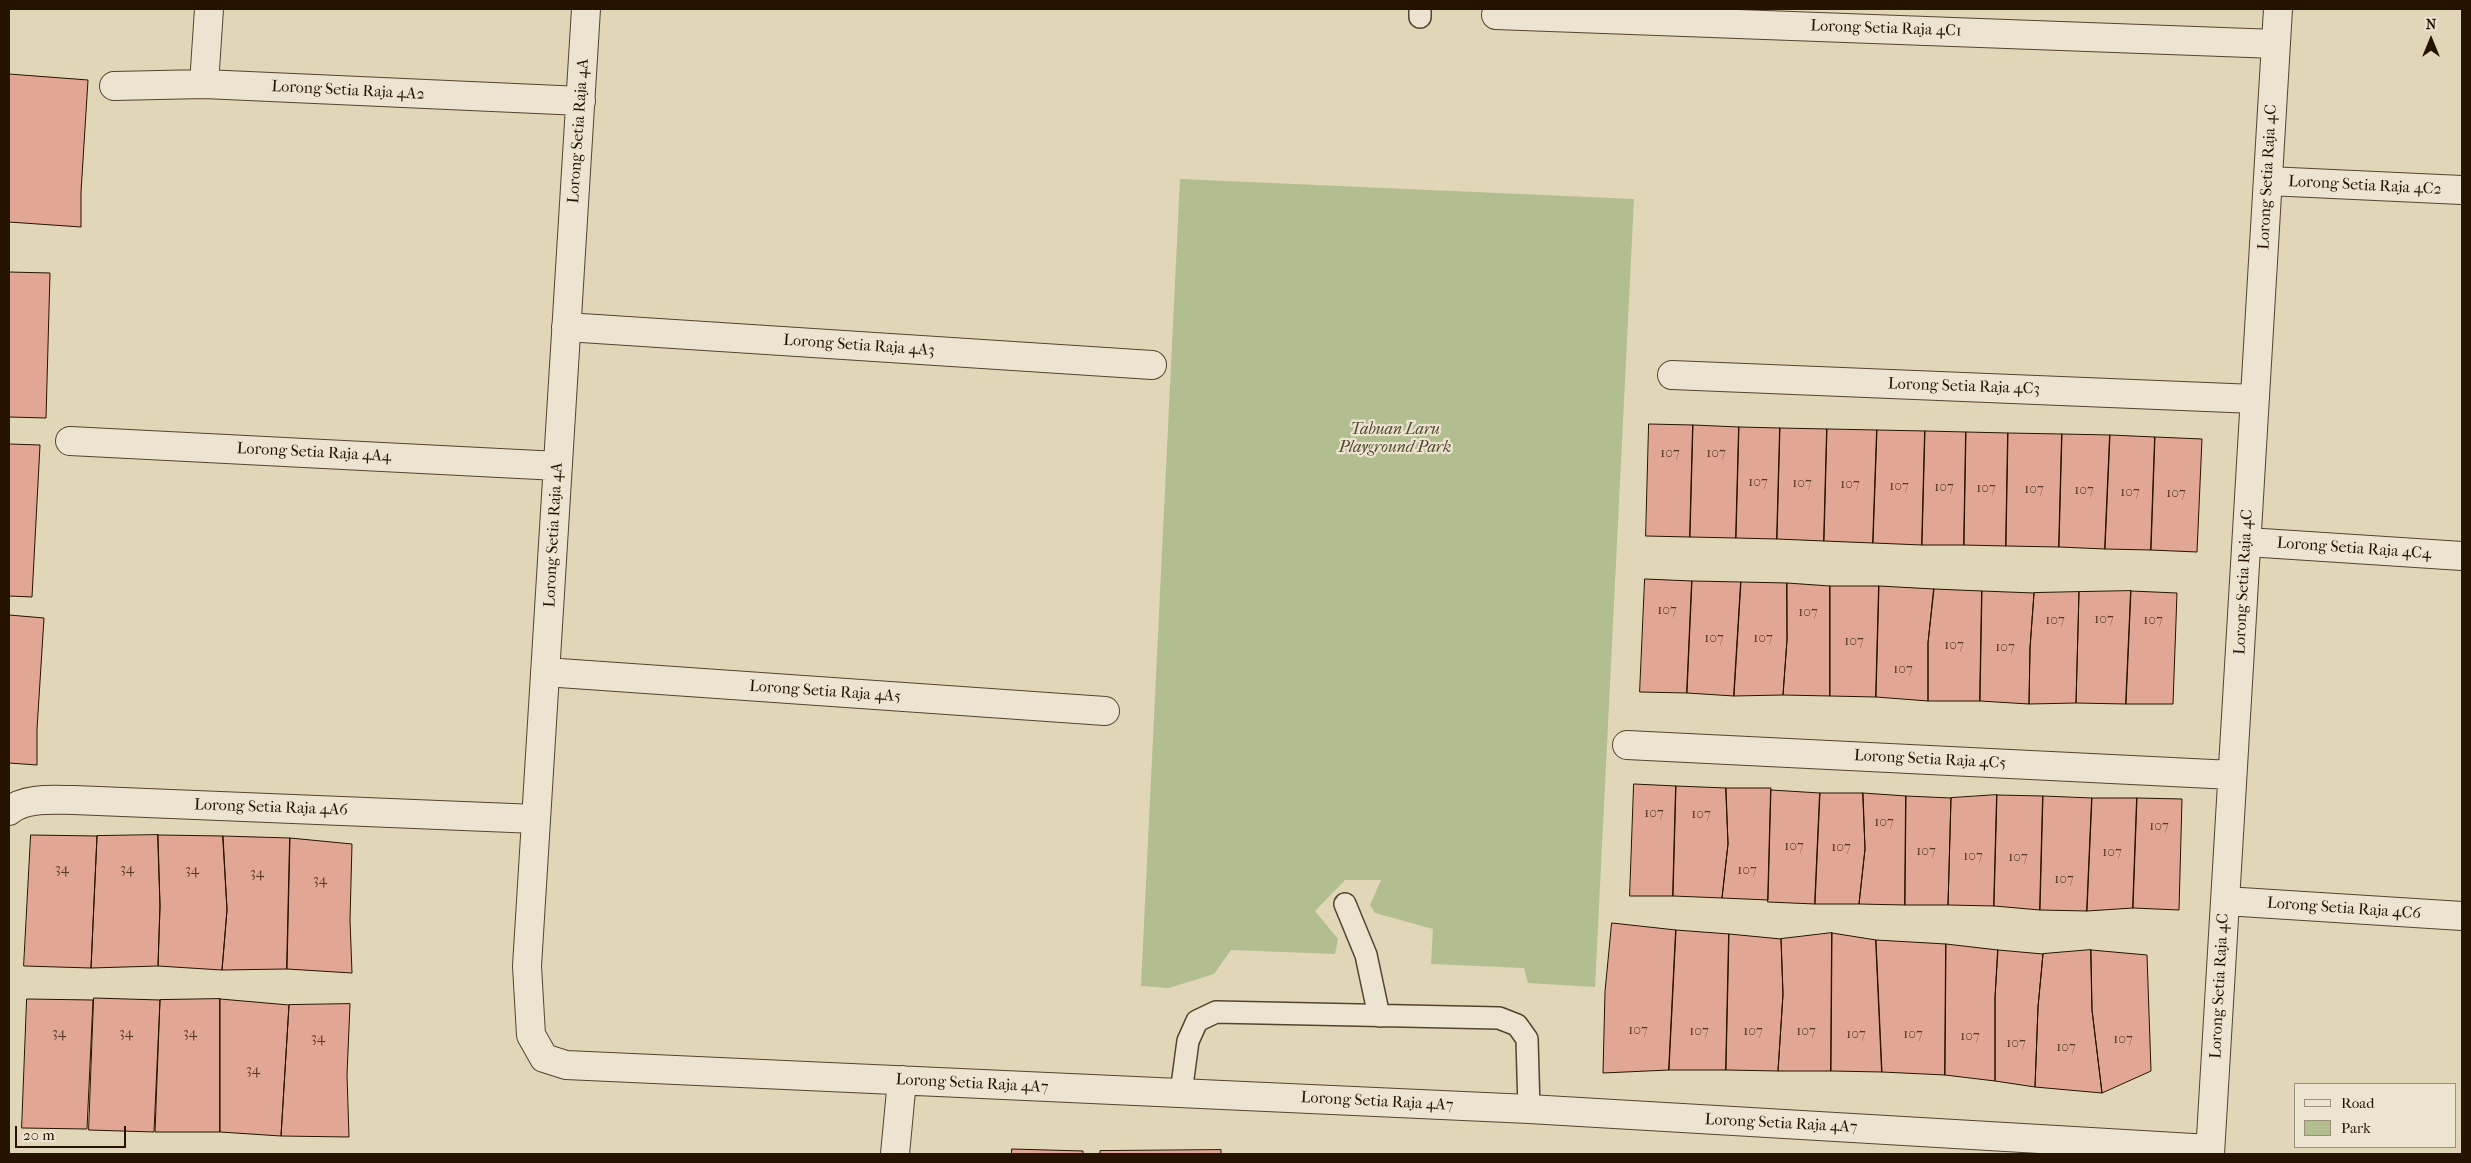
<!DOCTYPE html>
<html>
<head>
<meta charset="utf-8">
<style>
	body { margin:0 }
	#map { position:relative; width:2471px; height:1163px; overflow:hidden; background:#e1d6b7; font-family:"IM FELL French Canon",serif }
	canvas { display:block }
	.frame { position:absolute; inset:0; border:10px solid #251300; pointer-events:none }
	.legend { position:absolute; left:2294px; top:1083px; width:162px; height:65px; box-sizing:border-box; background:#ece4d0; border:1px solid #9c907d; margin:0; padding:6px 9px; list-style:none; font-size:15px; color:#251300 }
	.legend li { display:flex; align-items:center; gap:10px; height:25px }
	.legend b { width:25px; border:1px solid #9c907d }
	.north { position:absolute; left:2406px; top:15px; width:50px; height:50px; -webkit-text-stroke:4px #ece4d0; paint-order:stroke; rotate:0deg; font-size:14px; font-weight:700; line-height:20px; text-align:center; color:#251300 }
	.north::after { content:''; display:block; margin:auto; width:18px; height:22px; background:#251300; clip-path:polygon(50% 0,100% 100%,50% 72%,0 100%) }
	.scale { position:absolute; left:15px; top:1126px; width:111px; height:22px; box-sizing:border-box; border:2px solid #251300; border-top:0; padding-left:6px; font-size:15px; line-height:18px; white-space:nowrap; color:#251300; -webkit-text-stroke:4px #ece4d0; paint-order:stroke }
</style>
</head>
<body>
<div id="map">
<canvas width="2471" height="1163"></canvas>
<div class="frame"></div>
<ul class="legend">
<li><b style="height:6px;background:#ece4d0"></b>Road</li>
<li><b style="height:14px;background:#b2be8f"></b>Park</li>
</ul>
<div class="north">N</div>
<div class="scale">20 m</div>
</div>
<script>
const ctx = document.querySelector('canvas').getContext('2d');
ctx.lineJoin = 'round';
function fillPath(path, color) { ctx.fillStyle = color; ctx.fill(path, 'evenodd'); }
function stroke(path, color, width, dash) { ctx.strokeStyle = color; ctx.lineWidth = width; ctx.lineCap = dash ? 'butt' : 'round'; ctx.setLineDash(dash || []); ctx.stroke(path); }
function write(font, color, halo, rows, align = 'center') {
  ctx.font = font + ' "IM FELL French Canon",serif'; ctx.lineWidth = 4.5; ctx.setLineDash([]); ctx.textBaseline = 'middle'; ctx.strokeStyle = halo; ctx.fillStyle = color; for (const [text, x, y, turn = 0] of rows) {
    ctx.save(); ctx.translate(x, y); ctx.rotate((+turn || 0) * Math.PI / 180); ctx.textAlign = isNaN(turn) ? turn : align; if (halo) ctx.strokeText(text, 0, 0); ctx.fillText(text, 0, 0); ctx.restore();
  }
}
fillPath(new Path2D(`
	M 1180,179 L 1634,199 L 1595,987 L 1528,983 L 1524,968 L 1431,964 L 1433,929 L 1375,913 L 1370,905 L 1381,880 L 1345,880 L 1315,911 L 1338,939 L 1335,954 L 1231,950 L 1214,974 L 1169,988 L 1141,986 Z`), '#b2be8f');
const building = new Path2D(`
	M 9,74 L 88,80 L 81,192 L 81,227 L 9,222 Z
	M 9,272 L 50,273 L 46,418 L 9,417 Z
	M 1649,424 L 1693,425 L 1690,537 L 1646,536 Z
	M 1693,425 L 1739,427 L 1736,538 L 1690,537 Z
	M 1739,427 L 1780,428 L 1777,539 L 1736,538 Z
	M 1780,428 L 1827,429 L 1824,541 L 1777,539 Z
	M 1827,429 L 1877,430 L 1873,543 L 1824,541 Z
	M 1877,430 L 1925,431 L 1922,545 L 1873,543 Z
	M 1925,431 L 1966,432 L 1964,545 L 1922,545 Z
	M 1966,432 L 2008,433 L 2006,546 L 1964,545 Z
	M 2008,433 L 2062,434 L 2059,547 L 2006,546 Z
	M 2062,434 L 2110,435 L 2105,549 L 2059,547 Z
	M 2110,435 L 2155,437 L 2151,550 L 2105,549 Z
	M 2155,437 L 2202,439 L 2197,552 L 2151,550 Z
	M 9,444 L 40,445 L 32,597 L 9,596 Z
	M 1645,579 L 1692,581 L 1687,693 L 1640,692 Z
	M 1692,581 L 1741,582 L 1734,696 L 1687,693 Z
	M 1741,582 L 1787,583 L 1787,640 L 1783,695 L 1734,696 Z
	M 1787,583 L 1830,586 L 1830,696 L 1783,695 L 1787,640 Z
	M 1830,586 L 1879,586 L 1876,697 L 1830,696 Z
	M 1879,586 L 1934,589 L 1928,643 L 1928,701 L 1876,697 Z
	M 1934,589 L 1982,591 L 1980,701 L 1928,701 L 1928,643 Z
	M 1982,591 L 2034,593 L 2030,648 L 2029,704 L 1980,701 Z
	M 2131,591 L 2126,704 L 2076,703 L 2079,592 Z
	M 2131,591 L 2177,593 L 2173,704 L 2126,704 Z
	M 2079,592 L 2076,703 L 2029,704 L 2030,648 L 2034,593 Z
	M 9,615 L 44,618 L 37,729 L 37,765 L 9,763 Z
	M 1634,784 L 1676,786 L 1673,896 L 1630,896 Z
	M 1676,786 L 1726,788 L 1728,844 L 1722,898 L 1673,896 Z
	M 1726,788 L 1771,788 L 1768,900 L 1722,898 L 1728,844 Z
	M 1771,790 L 1820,793 L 1815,904 L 1768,902 Z
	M 1820,793 L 1863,793 L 1865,849 L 1859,904 L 1815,904 Z
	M 1863,793 L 1906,796 L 1905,905 L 1859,904 L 1865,849 Z
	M 1997,795 L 1994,906 L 1948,905 L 1951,798 Z
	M 1997,795 L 2043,796 L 2040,910 L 1994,906 Z
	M 1906,796 L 1951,798 L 1948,905 L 1905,905 Z
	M 2043,796 L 2092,798 L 2087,911 L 2040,910 Z
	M 2092,798 L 2137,798 L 2133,908 L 2087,911 Z
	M 2137,798 L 2182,799 L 2179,910 L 2133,908 Z
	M 31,835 L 97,836 L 91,968 L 24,966 Z
	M 158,835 L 160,906 L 158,966 L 91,968 L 97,836 Z
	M 158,835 L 223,836 L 227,910 L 222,970 L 158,966 L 160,906 Z
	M 223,836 L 290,838 L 287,969 L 222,970 L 227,910 Z
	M 290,838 L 352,844 L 350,920 L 352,973 L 287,969 Z
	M 1612,923 L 1676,930 L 1669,1070 L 1603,1073 L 1605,992 Z
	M 1676,930 L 1729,934 L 1726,1070 L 1669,1070 Z
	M 1832,933 L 1831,1071 L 1778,1071 L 1783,994 L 1781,939 Z
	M 1832,933 L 1876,940 L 1882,1072 L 1831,1071 Z
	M 1729,934 L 1781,939 L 1783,994 L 1778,1071 L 1726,1070 Z
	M 1876,940 L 1946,944 L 1945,1075 L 1882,1072 Z
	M 1946,944 L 1998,950 L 1995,998 L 1995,1081 L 1945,1075 Z
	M 1998,950 L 2043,954 L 2038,1007 L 2035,1087 L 1995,1081 L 1995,998 Z
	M 2091,950 L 2092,1010 L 2102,1093 L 2035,1087 L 2038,1007 L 2043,954 Z
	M 2091,950 L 2147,955 L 2151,1071 L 2102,1093 L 2092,1010 Z
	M 94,998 L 160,1000 L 154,1132 L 89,1130 Z
	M 27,999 L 93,1000 L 87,1129 L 22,1128 Z
	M 220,999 L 220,1132 L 155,1132 L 160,1000 Z
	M 220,999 L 289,1005 L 281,1136 L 220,1132 Z
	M 350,1004 L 347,1075 L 349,1137 L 281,1136 L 289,1005 Z
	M 1012,1149 L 1083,1151 L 1083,1154 L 1012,1154 Z
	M 1221,1150 L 1221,1154 L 1100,1154 L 1100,1151 Z`);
fillPath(building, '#e2a794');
stroke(building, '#251300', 1);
const lane = new Path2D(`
	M 1420,17 L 1420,9
	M 1345,904 L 1366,955 L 1379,1016
	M 1181,1093 L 1188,1041 L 1197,1021 L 1216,1012 L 1499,1018 L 1517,1025 L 1527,1039 L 1529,1109`);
const street = new Path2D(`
	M 586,9 L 527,966 L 531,1035 L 544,1058 L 566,1065 L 1529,1109 L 2210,1149
	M 1496,15 L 2276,44
	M 204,84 L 209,9
	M 114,86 L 204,84 L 581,101
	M 2268,181 L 2462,190
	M 566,327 L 1152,365
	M 1672,375 L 2255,399
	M 70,441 L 558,466
	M 2247,542 L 2462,556
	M 545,672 L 1105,711
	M 1627,745 L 2232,775
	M 9,811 C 25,797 54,800 74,800 L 536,819
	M 2225,901 L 2462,916
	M 895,1154 L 902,1080
	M 2210,1154 L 2278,9`);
stroke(lane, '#54442e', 24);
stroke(street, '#54442e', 30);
stroke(lane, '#ece4d0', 21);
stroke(street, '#ece4d0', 28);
write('14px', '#543825', null, [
	["107",1670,454],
	["107",1716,454],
	["107",1758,483],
	["107",1802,484],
	["107",1850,485],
	["107",1899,487],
	["107",1944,488],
	["107",1986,489],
	["107",2034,490],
	["107",2084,491],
	["107",2130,493],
	["107",2176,494],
	["107",1667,611],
	["107",1808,613],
	["107",2104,620],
	["107",2055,621],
	["107",2153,621],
	["107",1714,639],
	["107",1763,639],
	["107",1854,642],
	["107",1954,646],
	["107",2005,648],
	["107",1903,670],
	["107",1654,814],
	["107",1701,815],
	["107",1884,823],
	["107",2159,827],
	["107",1794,847],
	["107",1841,848],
	["107",1926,852],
	["107",2112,853],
	["107",1973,857],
	["107",2018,858],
	["34",62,870],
	["34",127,870],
	["34",192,871],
	["107",1747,871],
	["34",257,874],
	["107",2064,880],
	["34",320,881],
	["107",1638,1031],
	["107",1699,1032],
	["107",1753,1032],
	["107",1806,1032],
	["34",59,1034],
	["34",126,1034],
	["34",190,1034],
	["107",1856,1035],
	["107",1913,1035],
	["107",1970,1037],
	["34",318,1039],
	["107",2123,1040],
	["107",2016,1044],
	["107",2066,1048],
	["34",253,1071]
]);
write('16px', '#251300', '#ece4d0', [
	["Lorong Setia Raja 4C1",1886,29,2],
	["Lorong Setia Raja 4A2",348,91,3],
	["Lorong Setia Raja 4A",579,131,-86],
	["Lorong Setia Raja 4C",2268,177,-87],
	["Lorong Setia Raja 4C2",2365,186,3],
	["Lorong Setia Raja 4A3",859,346,4],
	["Lorong Setia Raja 4C3",1964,387,2],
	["Lorong Setia Raja 4A4",314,453,3],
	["Lorong Setia Raja 4A",554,535,-87],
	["Lorong Setia Raja 4C4",2354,549,4],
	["Lorong Setia Raja 4C",2244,582,-87],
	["Lorong Setia Raja 4A5",825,692,4],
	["Lorong Setia Raja 4C5",1930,760,3],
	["Lorong Setia Raja 4A6",271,808,2],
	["Lorong Setia Raja 4C6",2344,909,4],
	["Lorong Setia Raja 4C",2220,986,-87],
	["Lorong Setia Raja 4A7",972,1084,3],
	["Lorong Setia Raja 4A7",1377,1102,3],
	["Lorong Setia Raja 4A7",1781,1124,3]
]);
write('italic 16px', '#4f462b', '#ece4d0', [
	["Tabuan Laru",1395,430],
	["Playground Park",1395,448]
]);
</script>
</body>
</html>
